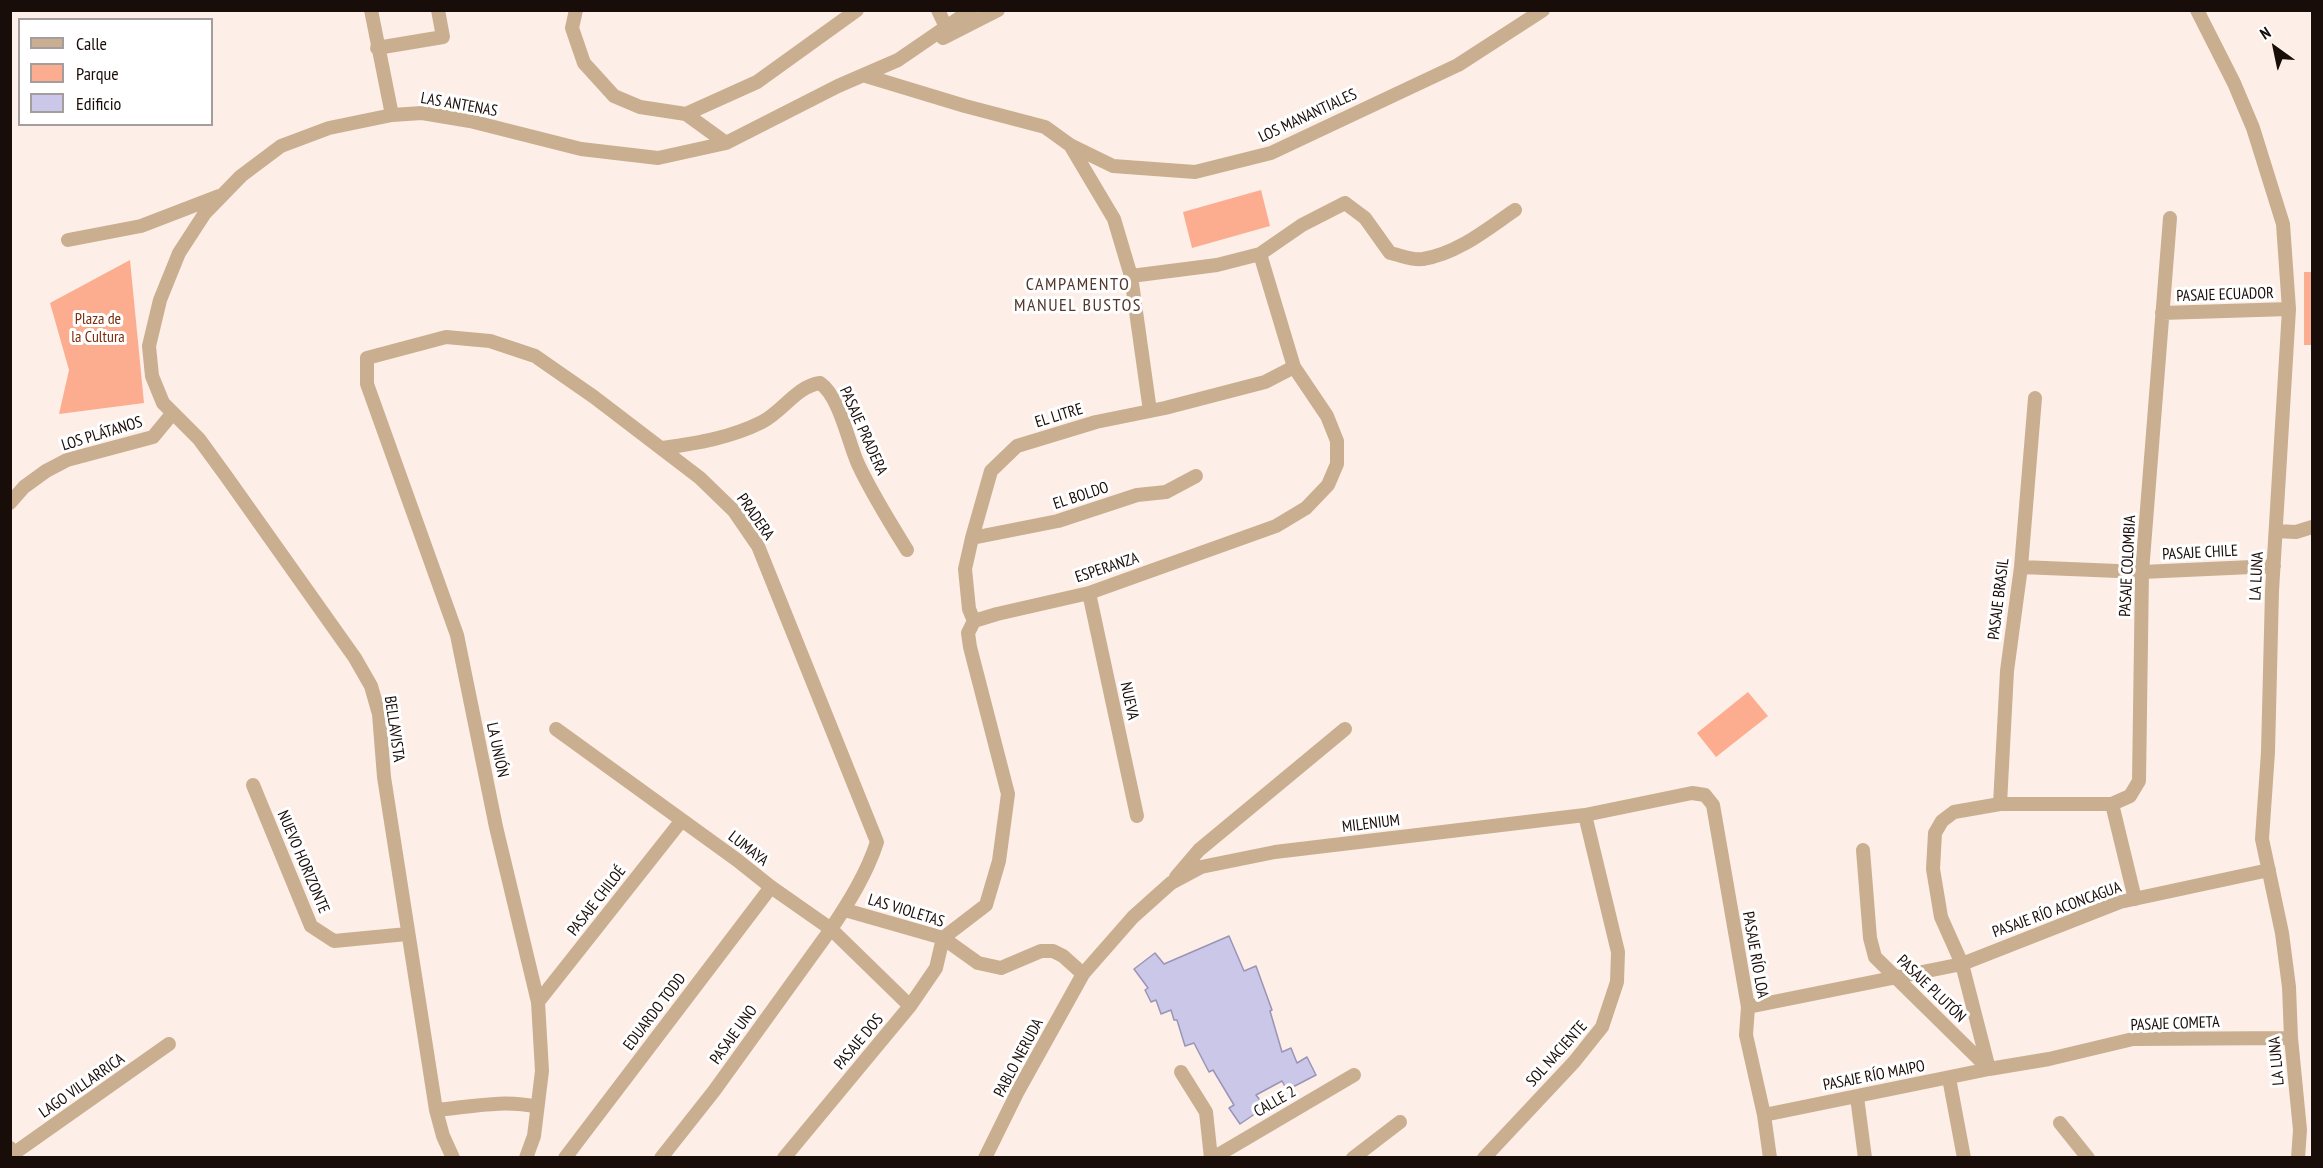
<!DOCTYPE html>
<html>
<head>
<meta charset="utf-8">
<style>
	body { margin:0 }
	#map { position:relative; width:2323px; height:1168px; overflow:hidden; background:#fdeee8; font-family:"PT Sans Narrow",sans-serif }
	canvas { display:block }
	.frame { position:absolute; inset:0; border:12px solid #190d09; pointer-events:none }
	.legend { position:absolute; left:18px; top:18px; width:195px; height:108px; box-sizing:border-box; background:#fff; border:2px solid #a39e9d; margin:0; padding:8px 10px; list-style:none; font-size:18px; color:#190d09 }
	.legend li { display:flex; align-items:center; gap:12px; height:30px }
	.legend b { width:30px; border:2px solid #a39e9d }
	.north { position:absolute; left:2245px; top:18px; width:60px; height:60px; -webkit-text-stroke:4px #fff; paint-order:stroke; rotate:327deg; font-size:16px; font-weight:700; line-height:24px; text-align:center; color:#190d09 }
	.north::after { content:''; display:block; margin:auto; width:21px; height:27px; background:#190d09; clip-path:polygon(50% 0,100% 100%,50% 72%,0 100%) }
</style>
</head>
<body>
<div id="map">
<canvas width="2323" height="1168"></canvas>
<div class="frame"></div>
<ul class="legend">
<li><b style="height:8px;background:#c9af90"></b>Calle</li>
<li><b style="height:16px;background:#fcad90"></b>Parque</li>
<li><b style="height:16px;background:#cbc7e8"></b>Edificio</li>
</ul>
<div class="north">N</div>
</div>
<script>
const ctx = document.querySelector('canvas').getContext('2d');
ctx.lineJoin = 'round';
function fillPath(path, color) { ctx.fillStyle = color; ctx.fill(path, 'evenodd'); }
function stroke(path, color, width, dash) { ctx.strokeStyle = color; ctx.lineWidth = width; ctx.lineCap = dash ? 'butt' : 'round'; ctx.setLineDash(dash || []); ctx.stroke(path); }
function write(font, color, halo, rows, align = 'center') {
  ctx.font = font + ' "PT Sans Narrow",sans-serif'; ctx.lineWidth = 6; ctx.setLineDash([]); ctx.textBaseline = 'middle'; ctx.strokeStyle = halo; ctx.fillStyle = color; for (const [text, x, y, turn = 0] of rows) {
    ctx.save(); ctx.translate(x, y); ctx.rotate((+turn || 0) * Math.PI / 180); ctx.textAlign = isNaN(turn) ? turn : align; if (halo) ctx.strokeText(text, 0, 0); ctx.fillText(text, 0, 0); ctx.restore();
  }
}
fillPath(new Path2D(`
	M 1261,190 L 1270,226 L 1192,248 L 1183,212 Z
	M 130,260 L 144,403 L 59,414 L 69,370 L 50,303 Z
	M 2304,272 L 2312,272 L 2312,345 L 2304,345 Z
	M 1748,692 L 1768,716 L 1716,757 L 1697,733 Z`), '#fcad90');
const building = new Path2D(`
	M 1229,936 L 1244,971 L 1256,966 L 1272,1010 L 1270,1011 L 1282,1052 L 1291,1048 L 1297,1063 L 1307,1057 L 1316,1075 L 1287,1090 L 1282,1081 L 1256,1095 L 1265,1107 L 1240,1124 L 1229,1108 L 1234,1105 L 1213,1070 L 1209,1072 L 1194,1043 L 1185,1046 L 1177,1020 L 1174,1020 L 1171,1010 L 1161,1014 L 1156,1000 L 1151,1002 L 1145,990 L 1148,988 L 1134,969 L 1155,953 L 1164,964 Z`);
fillPath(building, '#cbc7e8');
stroke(building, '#9995b5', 1.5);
stroke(new Path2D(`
	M 371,10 L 392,115
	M 576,10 L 572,28 L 584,63 L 614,96 L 640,107 L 686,114 L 726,143
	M 938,10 L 946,27
	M 2197,10 L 2234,83 L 2253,128 L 2283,224 L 2289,309 L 2272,591 L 2268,752 L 2262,839 L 2282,933 L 2289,987 L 2291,1038 L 2300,1130 L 2298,1158
	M 943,38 L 998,10
	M 377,48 L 443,37 L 438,10
	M 866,76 L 965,106 L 1045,127 L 1070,145 L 1113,166 L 1195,172 L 1271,153 L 1458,65 L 1543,10
	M 686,114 L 757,82 L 857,10
	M 1070,145 L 1114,219 L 1131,276 L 1150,411
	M 68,240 L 141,226 L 219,196
	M 1131,276 L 1217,265 L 1260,254 L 1302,225 L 1345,203 L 1365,218 L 1390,253 C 1400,255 1413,261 1423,259 C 1457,254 1487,229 1515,210
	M 2162,313 L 2289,309
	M 663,448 C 698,443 730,438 762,422 C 782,412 797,386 820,383 C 840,397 848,442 858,464 C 872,494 889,521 907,550
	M 10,503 L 24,487 L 46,471 L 67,460 L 153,437 L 172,414
	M 2276,531 L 2296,532 L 2312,527
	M 972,538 L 1058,521 L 1137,495 L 1166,492 L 1196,476
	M 2021,567 L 2142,572 L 2274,566
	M 1089,593 L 1137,816
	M 974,621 L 969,609 L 965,569 L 972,538 L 991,471 L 1017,446 L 1096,422 L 1165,408 L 1265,382 L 1294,367
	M 556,729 L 737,860 L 771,887 L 831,929 L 910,1006
	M 253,785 L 311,926 L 334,941 L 407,934
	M 2000,804 L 2007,671 L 2021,567 L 2035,398
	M 2112,804 L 2135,899
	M 1863,850 L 1870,938 L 1875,957 L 1989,1069
	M 1176,877 L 1199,850 L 1345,729
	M 845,910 L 943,938 L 978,963 L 1001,968 L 1041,951 L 1053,951 L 1063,956 L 1083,974
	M 538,1002 L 682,820
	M 1748,1007 L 1962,964 L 2120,902 L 2269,870
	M 1989,1069 L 1962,964 L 1941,917 L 1933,869 L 1935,833 L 1942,821 L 1954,812 L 2000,804 L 2112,804 L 2130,796 L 2139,781 L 2142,572 L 2170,218
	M 1181,1072 L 1206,1112 L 1211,1158
	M 1949,1078 L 1964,1158
	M 1857,1097 L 1865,1158
	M 436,1110 C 470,1107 504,1099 537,1107
	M 1764,1115 L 1989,1069 L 2049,1059 L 2133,1039 L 2291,1038
	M 2060,1123 L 2088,1158
	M 10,1148 L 13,1154 L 169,1044
	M 453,1158 L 443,1136 L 436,1110 L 384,777 L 379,714 L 371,686 L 355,658 L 226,476 L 199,439 L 163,403 L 152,376 L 149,346 L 160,300 L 179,253 L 205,213 L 241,176 L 281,146 L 329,128 L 392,115 L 422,113 L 470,121 L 581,149 L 658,158 L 726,143 L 838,86 L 898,60 L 971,10
	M 526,1158 L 534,1136 L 542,1071 L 538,1002 L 496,827 L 457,635 L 367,384 L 367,358 L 446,337 L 490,341 L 535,356 L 594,397 L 700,478 L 734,511 L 758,546 L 877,842 C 867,873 849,902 831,929 L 714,1091 L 661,1158
	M 565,1158 L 771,887
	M 784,1158 L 910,1006 L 936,968 L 943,938 L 986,905 L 999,861 L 1008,794 L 970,647 L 968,633 L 974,621 L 997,614 L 1089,593 L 1276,526 L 1306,508 L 1328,485 L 1337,464 L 1337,441 L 1327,416 L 1294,367 L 1260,254
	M 985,1158 L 1018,1091 L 1083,974 L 1133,917 L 1171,883 L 1201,867 L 1275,852 L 1585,815 L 1692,793 L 1705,795 L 1713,805 L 1748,1007 L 1746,1035 L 1764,1115 L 1770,1158
	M 1213,1158 L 1354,1075
	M 1353,1158 L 1400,1122
	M 1484,1158 L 1574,1062 L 1602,1027 L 1617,982 L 1618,952 L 1585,815`), '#c9af90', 14);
write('16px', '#190d09', '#fff', [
	["LAS ANTENAS",459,105,10],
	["LOS MANANTIALES",1308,116,-25],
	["PASAJE ECUADOR",2225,295,-2],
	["EL LITRE",1059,416,-17],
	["PASAJE PRADERA",863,431,66],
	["LOS PLÁTANOS",102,434,-17],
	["EL BOLDO",1081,496,-18],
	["PRADERA",755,517,55],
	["PASAJE CHILE",2200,553,-3],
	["PASAJE COLOMBIA",2128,566,-87],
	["ESPERANZA",1107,568,-18],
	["LA LUNA",2257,576,-87],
	["PASAJE BRASIL",1999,599,-83],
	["NUEVA",1129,701,78],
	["BELLAVISTA",394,729,82],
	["LA UNIÓN",497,750,78],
	["MILENIUM",1371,824,-7],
	["LUMAYA",748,849,38],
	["NUEVO HORIZONTE",303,862,67],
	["PASAJE CHILOÉ",597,901,-52],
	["PASAJE RÍO ACONCAGUA",2057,910,-20],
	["LAS VIOLETAS",906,911,17],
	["PASAJE RÍO LOA",1755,955,80],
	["PASAJE PLUTÓN",1931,989,44],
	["EDUARDO TODD",655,1012,-53],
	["PASAJE COMETA",2175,1024,-2],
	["PASAJE UNO",734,1035,-54],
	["PASAJE DOS",859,1042,-50],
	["SOL NACIENTE",1557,1054,-48],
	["PABLO NERUDA",1019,1058,-62],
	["LA LUNA",2277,1061,-95],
	["PASAJE RÍO MAIPO",1874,1076,-11],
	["LAGO VILLARRICA",82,1086,-35],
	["CALLE 2",1275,1102,-30]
]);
write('16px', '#7c2e0c', '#fff', [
	["Plaza de",98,319],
	["la Cultura",98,337]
]);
ctx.letterSpacing = '1.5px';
write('18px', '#54372c', '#fff', [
	["CAMPAMENTO",1078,285],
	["MANUEL BUSTOS",1078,306]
]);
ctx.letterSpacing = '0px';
</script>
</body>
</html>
